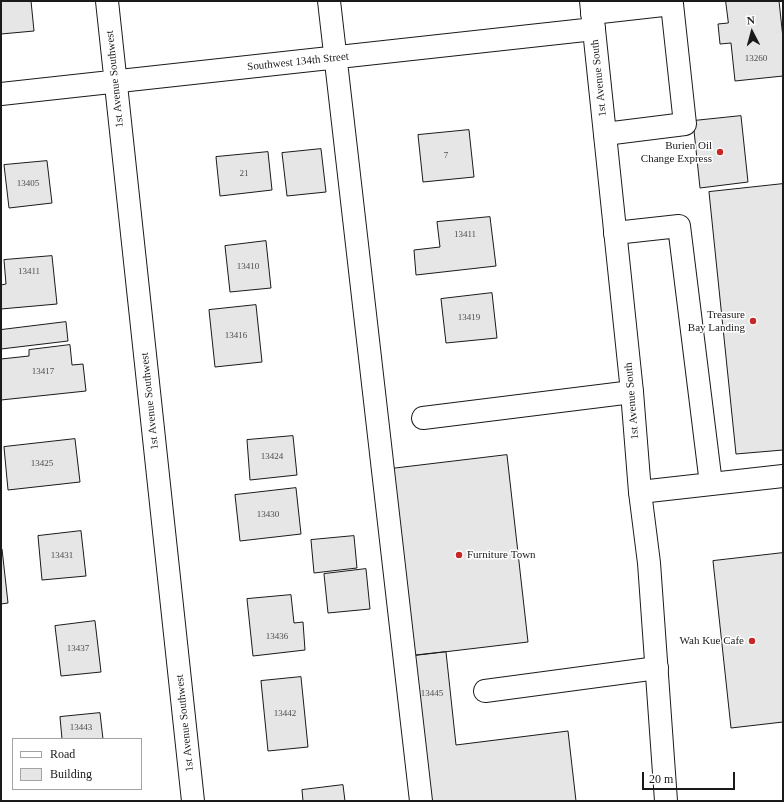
<!DOCTYPE html>
<html>
<head>
<meta charset="utf-8">
<style>
	body { margin:0 }
	#map { position:relative; width:784px; height:802px; overflow:hidden; background:#fff; font-family:Georgia,serif }
	canvas { display:block }
	.frame { position:absolute; inset:0; border:2px solid #1a1a1a; pointer-events:none }
	.legend { position:absolute; left:12px; top:738px; width:130px; height:52px; box-sizing:border-box; background:#fff; border:1px solid #a3a3a3; margin:0; padding:5px 7px; list-style:none; font-size:12px; color:#1a1a1a }
	.legend li { display:flex; align-items:center; gap:8px; height:20px }
	.legend b { width:20px; border:1px solid #a3a3a3 }
	.north { position:absolute; left:732px; top:12px; width:40px; height:40px; -webkit-text-stroke:3px #fff; paint-order:stroke; rotate:354deg; font-size:11px; font-weight:700; line-height:16px; text-align:center; color:#1a1a1a }
	.north::after { content:''; display:block; margin:auto; width:14px; height:18px; background:#1a1a1a; clip-path:polygon(50% 0,100% 100%,50% 72%,0 100%) }
	.scale { position:absolute; left:642px; top:772px; width:93px; height:18px; box-sizing:border-box; border:2px solid #1a1a1a; border-top:0; padding-left:5px; font-size:12px; line-height:14px; white-space:nowrap; color:#1a1a1a; -webkit-text-stroke:3px #fff; paint-order:stroke }
</style>
</head>
<body>
<div id="map">
<canvas width="784" height="802"></canvas>
<div class="frame"></div>
<ul class="legend">
<li><b style="height:5px;background:#fff"></b>Road</li>
<li><b style="height:11px;background:#e6e6e6"></b>Building</li>
</ul>
<div class="north">N</div>
<div class="scale">20 m</div>
</div>
<script>
const ctx = document.querySelector('canvas').getContext('2d');
ctx.lineJoin = 'round';
function fillPath(path, color) { ctx.fillStyle = color; ctx.fill(path, 'evenodd'); }
function stroke(path, color, width, dash) { ctx.strokeStyle = color; ctx.lineWidth = width; ctx.lineCap = dash ? 'butt' : 'round'; ctx.setLineDash(dash || []); ctx.stroke(path); }
function write(font, color, halo, rows, align = 'center') {
  ctx.font = font + ' Georgia,serif'; ctx.lineWidth = 3; ctx.setLineDash([]); ctx.textBaseline = 'middle'; ctx.strokeStyle = halo; ctx.fillStyle = color; for (const [text, x, y, turn = 0] of rows) {
    ctx.save(); ctx.translate(x, y); ctx.rotate((+turn || 0) * Math.PI / 180); ctx.textAlign = isNaN(turn) ? turn : align; if (halo) ctx.strokeText(text, 0, 0); ctx.fillText(text, 0, 0); ctx.restore();
  }
}
const building = new Path2D(`
	M 1,1 L 31,1 L 34,31 L 1,34 Z
	M 726,1 L 779,1 L 783,38 L 783,76 L 735,81 L 731,43 L 720,44 L 718,24 L 728,23 Z
	M 741,116 L 748,182 L 700,188 L 693,121 Z
	M 469,130 L 474,177 L 423,182 L 418,135 Z
	M 321,149 L 326,192 L 287,196 L 282,153 Z
	M 268,152 L 272,190 L 220,196 L 216,157 Z
	M 47,161 L 52,203 L 9,208 L 4,165 Z
	M 783,184 L 783,450 L 736,454 L 709,192 Z
	M 490,217 L 496,266 L 416,275 L 414,250 L 440,247 L 437,222 Z
	M 266,241 L 271,288 L 230,292 L 225,246 Z
	M 52,256 L 57,304 L 1,309 L 1,285 L 6,284 L 4,260 Z
	M 492,293 L 497,338 L 446,343 L 441,299 Z
	M 256,305 L 262,362 L 215,367 L 209,310 Z
	M 66,322 L 68,341 L 1,349 L 1,330 Z
	M 70,345 L 72,365 L 83,364 L 86,391 L 1,400 L 1,359 L 29,356 L 29,350 Z
	M 293,436 L 297,475 L 250,480 L 247,440 Z
	M 75,439 L 80,482 L 8,490 L 4,447 Z
	M 507,455 L 528,642 L 410,656 L 390,469 Z
	M 296,488 L 301,534 L 240,541 L 235,495 Z
	M 81,531 L 86,576 L 42,580 L 38,536 Z
	M 354,536 L 357,568 L 314,573 L 311,540 Z
	M 1,549 L 2,549 L 8,603 L 1,604 Z
	M 783,553 L 783,722 L 731,728 L 713,561 Z
	M 366,569 L 370,609 L 328,613 L 324,574 Z
	M 291,595 L 294,623 L 303,622 L 305,650 L 253,656 L 247,599 Z
	M 95,621 L 101,672 L 61,676 L 55,626 Z
	M 446,652 L 456,745 L 568,731 L 576,801 L 425,801 L 410,656 Z
	M 301,677 L 308,747 L 268,751 L 261,681 Z
	M 100,713 L 103,739 L 62,739 L 60,717 Z
	M 343,785 L 345,801 L 303,801 L 302,790 Z`);
fillPath(building, '#e6e6e6');
stroke(building, '#1a1a1a', 1);
const minor = new Path2D(`
	M 107,1 L 193,801
	M 329,1 L 421,801
	M 592,13 L 672,4 L 671,1
	M 1,94 L 594,29
	M 605,134 L 685,124 L 672,4
	M 615,233 L 679,226 L 711,484
	M 423,418 L 632,392
	M 640,492 L 783,476
	M 485,691 L 657,668`);
const major = new Path2D(`
	M 591,1 L 632,392 L 640,492 L 649,563 L 666,801`);
stroke(minor, '#1a1a1a', 24);
stroke(major, '#1a1a1a', 24);
stroke(minor, '#fff', 22);
stroke(major, '#fff', 22);
for (const [x, y, r, color] of [
	[720,152,4,"#c62828"],
	[753,321,4,"#c62828"],
	[459,555,4,"#c62828"],
	[752,641,4,"#c62828"]
]) { const dot = new Path2D(); dot.arc(x, y, r, 0, 2 * Math.PI); ctx.fillStyle = color; ctx.fill(dot); stroke(dot, '#fff', 1.5); }
write('9px', '#4d4d4d', null, [
	["13260",756,59],
	["7",446,156],
	["21",244,174],
	["13405",28,184],
	["13411",465,235],
	["13410",248,267],
	["13411",29,272],
	["13419",469,318],
	["13416",236,336],
	["13417",43,372],
	["13424",272,457],
	["13425",42,464],
	["13430",268,515],
	["13431",62,556],
	["13436",277,637],
	["13437",78,649],
	["13445",432,694],
	["13442",285,714],
	["13443",81,728]
]);
write('11px', '#1a1a1a', '#fff', [
	["Southwest 134th Street",298,62,-6],
	["1st Avenue South",599,78,-96],
	["1st Avenue Southwest",115,79,-96],
	["1st Avenue Southwest",150,401,-96],
	["1st Avenue South",632,401,-95],
	["1st Avenue Southwest",185,723,-96]
]);
write('11px', '#1a1a1a', '#fff', [
	["Burien Oil",712,146],
	["Change Express",712,159],
	["Treasure",745,315],
	["Bay Landing",745,328],
	["Furniture Town",467,555,"left"],
	["Wah Kue Cafe",744,641]
], 'right');
</script>
</body>
</html>
